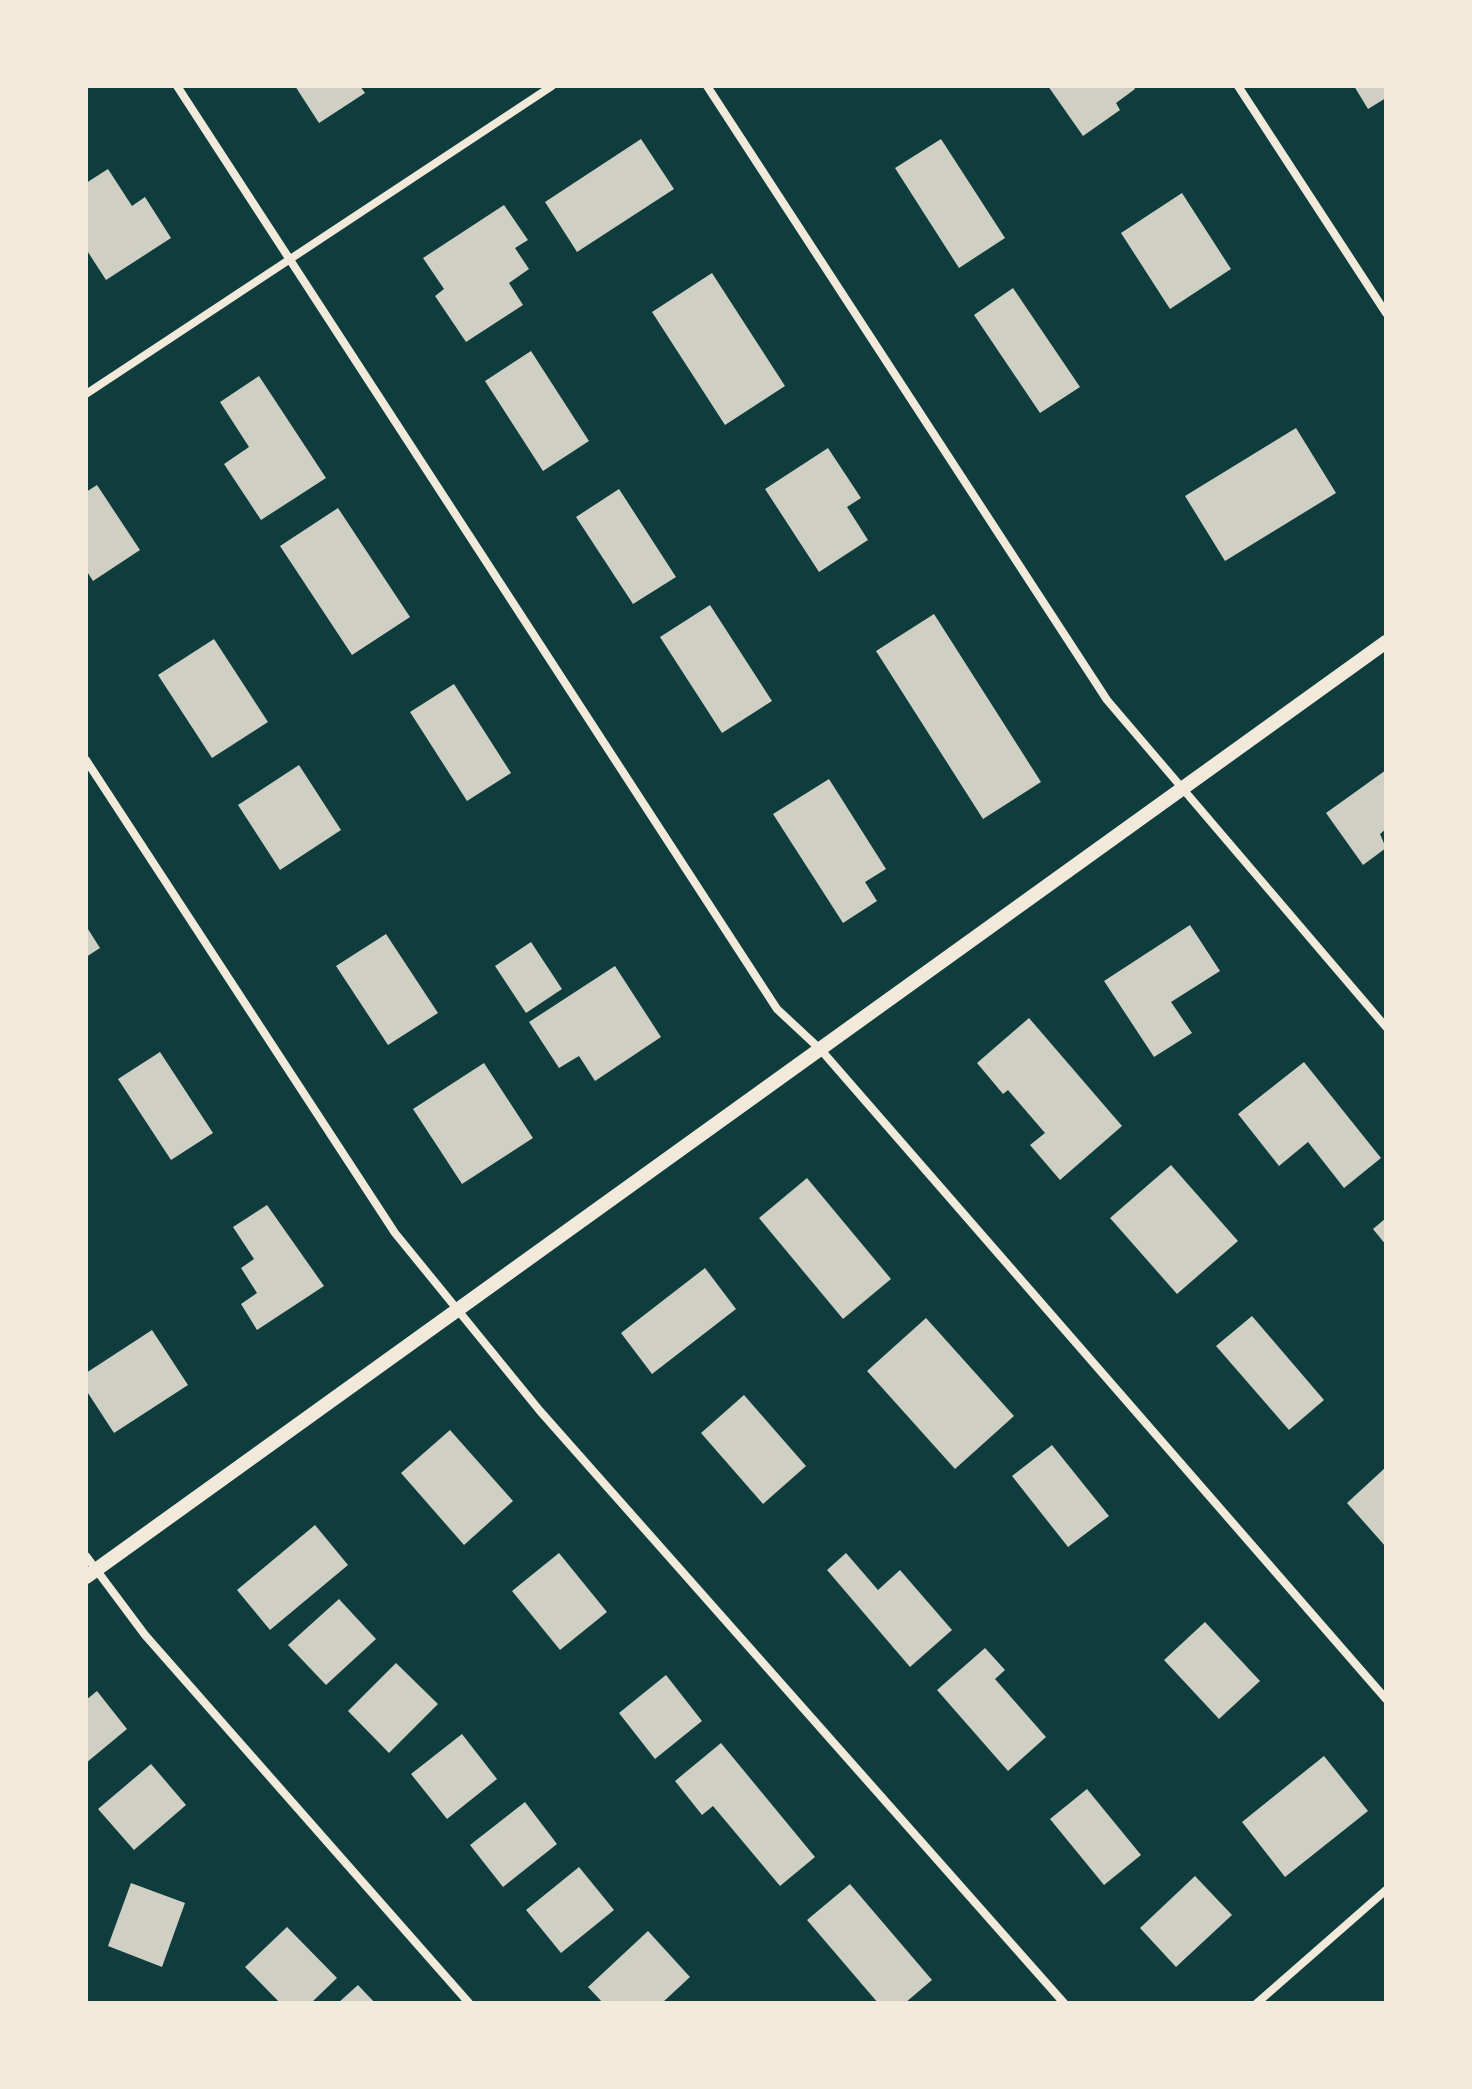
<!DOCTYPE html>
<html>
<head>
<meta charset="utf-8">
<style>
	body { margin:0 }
	#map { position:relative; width:1472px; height:2089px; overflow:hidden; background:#0f3d3e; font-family:"PT Sans Narrow",sans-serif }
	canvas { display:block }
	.frame { position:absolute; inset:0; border:88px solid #f1e9da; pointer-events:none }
</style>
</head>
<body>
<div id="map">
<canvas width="1472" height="2089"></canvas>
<div class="frame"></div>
</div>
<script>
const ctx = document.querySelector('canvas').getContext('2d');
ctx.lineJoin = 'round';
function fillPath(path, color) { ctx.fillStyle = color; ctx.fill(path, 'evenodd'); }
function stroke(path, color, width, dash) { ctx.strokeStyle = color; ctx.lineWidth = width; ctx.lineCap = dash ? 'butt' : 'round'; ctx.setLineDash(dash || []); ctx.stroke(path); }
fillPath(new Path2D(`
	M 295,86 L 360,86 L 365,93 L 319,123 Z
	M 1048,86 L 1133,86 L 1135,89 L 1116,103 L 1120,110 L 1083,136 Z
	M 1354,86 L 1386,86 L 1386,98 L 1368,109 Z
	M 641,139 L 674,189 L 577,252 L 545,202 Z
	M 941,139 L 1005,238 L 959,268 L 895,168 Z
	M 108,169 L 132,206 L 145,197 L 171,238 L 106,280 L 86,249 L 86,183 Z
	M 1182,193 L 1231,269 L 1170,309 L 1121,233 Z
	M 504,205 L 528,240 L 515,248 L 529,269 L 509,283 L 523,305 L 466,342 L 435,296 L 444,289 L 423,258 Z
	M 712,273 L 785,386 L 725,425 L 652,312 Z
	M 1013,288 L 1080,387 L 1040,413 L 974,315 Z
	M 531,351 L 589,441 L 543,471 L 485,381 Z
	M 259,376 L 326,478 L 261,520 L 224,464 L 249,447 L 220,402 Z
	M 1296,428 L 1336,493 L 1225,561 L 1185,496 Z
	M 828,448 L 861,498 L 847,507 L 868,540 L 819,572 L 765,489 Z
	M 97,485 L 140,550 L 93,581 L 86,570 L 86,492 Z
	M 619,489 L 676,577 L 633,604 L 576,517 Z
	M 338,508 L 410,617 L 352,655 L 280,546 Z
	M 710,605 L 772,701 L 722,733 L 660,637 Z
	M 934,614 L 1041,782 L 983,819 L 876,651 Z
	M 214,639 L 268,722 L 212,758 L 158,675 Z
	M 454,684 L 511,773 L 467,801 L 410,712 Z
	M 299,765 L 341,830 L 280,870 L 238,805 Z
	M 1386,770 L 1386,829 L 1380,834 L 1386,848 L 1363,865 L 1326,813 Z
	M 829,779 L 886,869 L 865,882 L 877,901 L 843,923 L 773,814 Z
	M 1190,925 L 1220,971 L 1171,1002 L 1192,1033 L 1154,1057 L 1104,981 Z
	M 86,926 L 100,948 L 86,957 Z
	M 386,934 L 438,1013 L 388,1045 L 336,966 Z
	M 531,942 L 562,989 L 526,1013 L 495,966 Z
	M 615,966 L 661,1037 L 595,1081 L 579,1056 L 559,1068 L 529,1022 Z
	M 1029,1018 L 1122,1126 L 1060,1180 L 1030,1145 L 1045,1133 L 1008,1090 L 1003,1094 L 977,1063 Z
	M 160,1052 L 213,1133 L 171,1160 L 118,1079 Z
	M 1304,1062 L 1381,1158 L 1344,1188 L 1308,1142 L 1279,1166 L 1238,1114 Z
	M 484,1063 L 533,1138 L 462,1184 L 413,1109 Z
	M 1171,1165 L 1238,1241 L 1177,1294 L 1110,1218 Z
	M 807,1178 L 891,1279 L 843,1319 L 759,1218 Z
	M 267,1205 L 324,1286 L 257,1330 L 241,1304 L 257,1293 L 241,1268 L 254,1259 L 233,1227 Z
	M 1386,1218 L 1386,1245 L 1373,1229 Z
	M 705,1268 L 736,1309 L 652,1374 L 621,1333 Z
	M 1252,1316 L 1324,1400 L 1289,1430 L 1216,1346 Z
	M 926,1318 L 1014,1416 L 955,1469 L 867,1371 Z
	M 152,1330 L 188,1385 L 114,1433 L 86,1390 L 86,1373 Z
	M 744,1395 L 806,1466 L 763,1504 L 701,1433 Z
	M 450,1430 L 513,1501 L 464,1545 L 401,1473 Z
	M 1052,1445 L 1109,1516 L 1068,1547 L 1012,1476 Z
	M 1386,1467 L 1386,1547 L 1347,1503 Z
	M 315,1525 L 348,1565 L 270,1630 L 237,1590 Z
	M 559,1553 L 607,1612 L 560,1650 L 512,1591 Z
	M 846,1553 L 878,1590 L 900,1570 L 952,1630 L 910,1667 L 827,1570 Z
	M 339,1599 L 376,1639 L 326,1685 L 288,1645 Z
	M 1205,1622 L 1260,1681 L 1219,1719 L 1164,1660 Z
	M 985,1648 L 1005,1670 L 995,1679 L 1046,1737 L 1008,1771 L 937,1690 Z
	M 396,1663 L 438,1704 L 389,1753 L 348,1711 Z
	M 666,1675 L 702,1721 L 655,1759 L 619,1713 Z
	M 97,1691 L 127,1729 L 86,1763 L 86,1700 Z
	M 462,1734 L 497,1779 L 447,1819 L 411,1774 Z
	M 721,1743 L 815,1857 L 780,1886 L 713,1806 L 702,1815 L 675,1781 Z
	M 1324,1756 L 1368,1811 L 1285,1877 L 1242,1822 Z
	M 151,1764 L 186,1805 L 134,1850 L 98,1809 Z
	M 1087,1789 L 1141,1855 L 1104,1885 L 1050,1819 Z
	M 525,1802 L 557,1844 L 503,1887 L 470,1845 Z
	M 579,1867 L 614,1910 L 561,1953 L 526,1910 Z
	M 1195,1876 L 1232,1915 L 1176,1967 L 1140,1928 Z
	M 131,1883 L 185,1903 L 162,1967 L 108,1946 Z
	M 850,1884 L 932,1980 L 905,2003 L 878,2003 L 807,1920 Z
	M 287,1927 L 337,1978 L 311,2003 L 280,2003 L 245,1967 Z
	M 648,1931 L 690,1977 L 662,2003 L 603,2003 L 588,1987 Z
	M 358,1985 L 375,2003 L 338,2003 Z`), '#cfcfc3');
stroke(new Path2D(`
	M 177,86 L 777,1009 L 821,1050 L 1386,1699
	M 707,86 L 1107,700 L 1386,1027
	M 1238,86 L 1386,313
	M 86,394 L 552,86
	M 86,760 L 395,1233 L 540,1411 L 1064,2003
	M 86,1556 L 145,1635 L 469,2003
	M 1257,2003 L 1386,1890`), '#f1e9da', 8);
stroke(new Path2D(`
	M 86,1577 L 1386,642`), '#f1e9da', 14);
</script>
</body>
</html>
